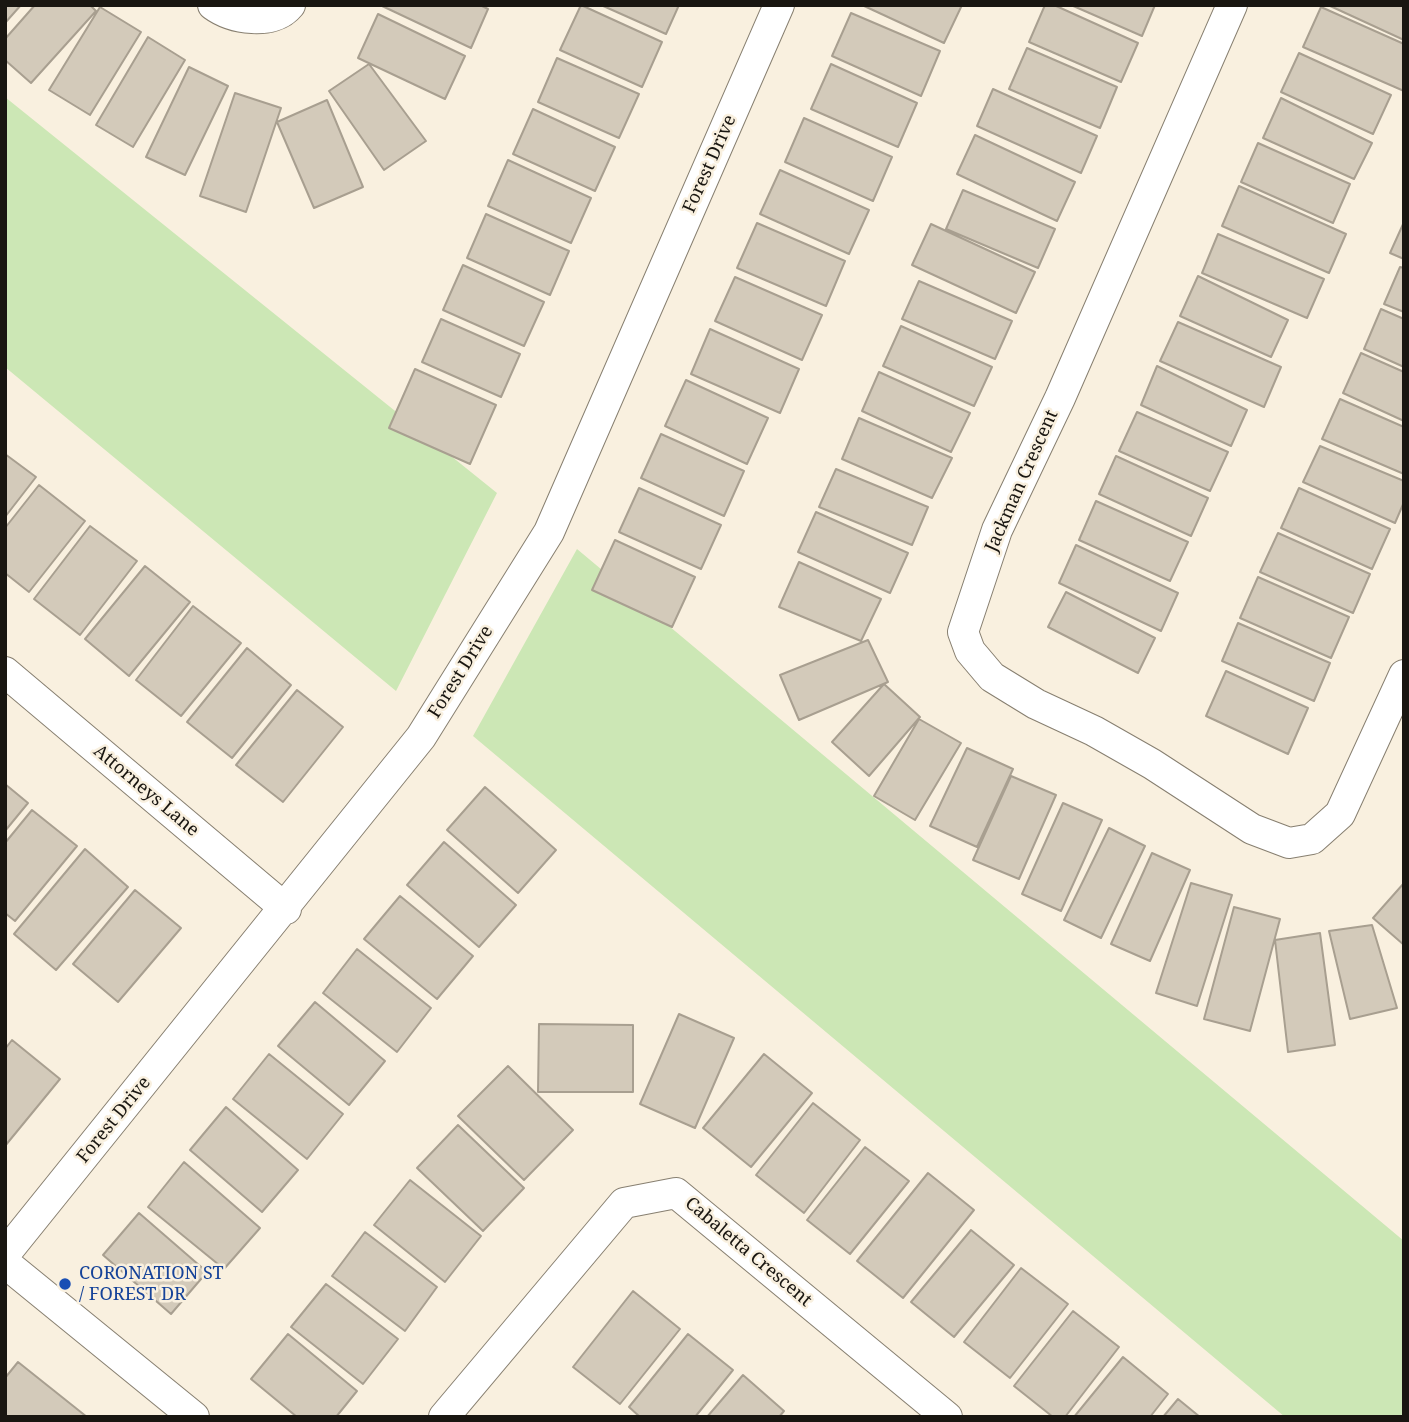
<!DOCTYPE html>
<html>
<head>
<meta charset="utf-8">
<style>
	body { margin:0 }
	#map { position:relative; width:1409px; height:1422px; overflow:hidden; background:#f9f0df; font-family:"Noto Serif",serif }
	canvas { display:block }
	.frame { position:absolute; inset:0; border:7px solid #191611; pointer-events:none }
</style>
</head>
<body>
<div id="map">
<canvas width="1409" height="1422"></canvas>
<div class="frame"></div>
</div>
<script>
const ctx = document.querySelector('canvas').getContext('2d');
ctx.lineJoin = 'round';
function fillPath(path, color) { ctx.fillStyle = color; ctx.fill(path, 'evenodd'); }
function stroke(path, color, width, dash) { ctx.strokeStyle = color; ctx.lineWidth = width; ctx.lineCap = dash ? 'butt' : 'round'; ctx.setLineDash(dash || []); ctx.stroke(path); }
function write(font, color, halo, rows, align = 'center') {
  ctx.font = font + ' "Noto Serif",serif'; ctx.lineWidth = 5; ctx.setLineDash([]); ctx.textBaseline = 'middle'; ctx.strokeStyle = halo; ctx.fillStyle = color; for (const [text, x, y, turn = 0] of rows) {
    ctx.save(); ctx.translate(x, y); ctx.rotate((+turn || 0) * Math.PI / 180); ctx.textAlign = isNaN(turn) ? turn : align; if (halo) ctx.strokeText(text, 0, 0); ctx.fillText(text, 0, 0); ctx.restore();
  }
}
fillPath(new Path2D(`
	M 5,97 L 497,493 L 396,691 L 5,367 Z
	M 577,549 L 1404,1241 L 1404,1417 L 1285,1417 L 473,736 Z`), '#cce7b5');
const building = new Path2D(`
	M 5,5 L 21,5 L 5,23 Z
	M 35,5 L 90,5 L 96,11 L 31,83 L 5,60 L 5,39 Z
	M 380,5 L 480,5 L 488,9 L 471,48 Z
	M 581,5 L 662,42 L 642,87 L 560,50 Z
	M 601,5 L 679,5 L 666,34 Z
	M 862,5 L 962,5 L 944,43 Z
	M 1045,5 L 1054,5 L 1138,43 L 1121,82 L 1029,42 Z
	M 1071,5 L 1155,5 L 1142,36 Z
	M 1328,5 L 1404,5 L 1404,40 Z
	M 100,7 L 141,32 L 90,115 L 49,90 Z
	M 1321,7 L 1404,44 L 1404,91 L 1303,47 Z
	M 851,13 L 940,51 L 921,96 L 832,56 Z
	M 378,14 L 465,56 L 445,99 L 358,58 Z
	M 148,37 L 185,60 L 133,147 L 96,125 Z
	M 1027,48 L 1117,87 L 1100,128 L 1009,89 Z
	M 1299,53 L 1391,95 L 1373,134 L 1281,92 Z
	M 557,58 L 639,94 L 619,138 L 538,102 Z
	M 369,64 L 426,141 L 384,170 L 329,91 Z
	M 831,64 L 917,103 L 898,147 L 811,109 Z
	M 189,67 L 228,86 L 185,175 L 146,157 Z
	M 993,89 L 1097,136 L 1081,173 L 977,126 Z
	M 235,93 L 281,108 L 246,212 L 200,196 Z
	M 1281,98 L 1372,143 L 1354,179 L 1263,138 Z
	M 327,100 L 363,187 L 314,208 L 277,122 Z
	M 533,109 L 615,147 L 595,191 L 513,154 Z
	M 804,118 L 892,157 L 873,201 L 785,162 Z
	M 975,135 L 1075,182 L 1057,221 L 957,174 Z
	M 1258,143 L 1350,184 L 1333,223 L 1241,182 Z
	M 508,160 L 591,198 L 571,243 L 488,206 Z
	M 780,170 L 869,210 L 849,254 L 760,214 Z
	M 1239,186 L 1346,234 L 1329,273 L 1222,226 Z
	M 963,190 L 1055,229 L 1038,268 L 946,229 Z
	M 486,214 L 569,251 L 550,295 L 467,258 Z
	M 1404,222 L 1404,259 L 1390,253 Z
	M 757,223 L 845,261 L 826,306 L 737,268 Z
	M 931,224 L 1035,272 L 1016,313 L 912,265 Z
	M 1218,234 L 1324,279 L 1307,318 L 1202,273 Z
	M 463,265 L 544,302 L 524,346 L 443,310 Z
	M 1400,267 L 1404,268 L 1404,312 L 1384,304 Z
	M 1198,276 L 1288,320 L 1271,357 L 1180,316 Z
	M 735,277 L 822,315 L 802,360 L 715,321 Z
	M 919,281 L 1012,321 L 995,359 L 902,319 Z
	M 1381,309 L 1404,319 L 1404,367 L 1364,349 Z
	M 441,319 L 520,354 L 501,397 L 422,362 Z
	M 1178,322 L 1281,367 L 1264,407 L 1160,361 Z
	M 901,326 L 992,367 L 974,406 L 883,366 Z
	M 710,329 L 799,369 L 780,413 L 691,374 Z
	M 1361,353 L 1404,372 L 1404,421 L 1343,393 Z
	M 1157,366 L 1247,410 L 1231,446 L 1141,405 Z
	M 415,369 L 496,405 L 470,464 L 389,428 Z
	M 879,372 L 970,413 L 951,452 L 862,411 Z
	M 686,380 L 768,418 L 747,464 L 665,426 Z
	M 1340,399 L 1404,427 L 1404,474 L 1322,439 Z
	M 1137,412 L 1228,452 L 1210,491 L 1119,451 Z
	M 859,418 L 952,458 L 932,498 L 842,459 Z
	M 661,434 L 744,471 L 724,516 L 641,478 Z
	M 1320,446 L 1404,481 L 1404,502 L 1395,523 L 1303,482 Z
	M 5,454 L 36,477 L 5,517 Z
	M 1116,456 L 1208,498 L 1191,536 L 1099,494 Z
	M 836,469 L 928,507 L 912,545 L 819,507 Z
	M 39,485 L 85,521 L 29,592 L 5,573 L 5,528 Z
	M 639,488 L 721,525 L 701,569 L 619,532 Z
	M 1299,488 L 1390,529 L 1372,569 L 1281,528 Z
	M 1096,501 L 1188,542 L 1170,581 L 1079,540 Z
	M 816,512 L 908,553 L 890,593 L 798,552 Z
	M 90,526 L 137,561 L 80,635 L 34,599 Z
	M 1278,533 L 1370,574 L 1353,613 L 1260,572 Z
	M 615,540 L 695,577 L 672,627 L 592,590 Z
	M 1076,545 L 1178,593 L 1161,631 L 1059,583 Z
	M 799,562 L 881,599 L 861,641 L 779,607 Z
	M 145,566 L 190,602 L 129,676 L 85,639 Z
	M 1258,577 L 1349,617 L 1331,658 L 1240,618 Z
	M 1066,592 L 1155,638 L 1138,673 L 1048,627 Z
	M 193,606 L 241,643 L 181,716 L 136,680 Z
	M 1238,623 L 1330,663 L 1314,701 L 1222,661 Z
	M 868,640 L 888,682 L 799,720 L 780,675 Z
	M 247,648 L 291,685 L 232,758 L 187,722 Z
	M 1226,671 L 1308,708 L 1288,754 L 1206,716 Z
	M 884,684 L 920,717 L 869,776 L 832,742 Z
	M 297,690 L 343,727 L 283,802 L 236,765 Z
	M 919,719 L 961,743 L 915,820 L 874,796 Z
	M 967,748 L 1013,769 L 977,847 L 930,826 Z
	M 1011,776 L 1056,795 L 1019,879 L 973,860 Z
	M 5,784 L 28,803 L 5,831 Z
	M 485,787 L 556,850 L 518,893 L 447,830 Z
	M 1063,803 L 1102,820 L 1061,911 L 1022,894 Z
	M 32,810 L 77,846 L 15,921 L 5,913 L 5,843 Z
	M 1109,828 L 1145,846 L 1101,938 L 1064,920 Z
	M 444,842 L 516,905 L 479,947 L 407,885 Z
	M 85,849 L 128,887 L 56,970 L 14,934 Z
	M 1152,853 L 1190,870 L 1150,961 L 1111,944 Z
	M 1191,883 L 1232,895 L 1197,1006 L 1156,993 Z
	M 1404,883 L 1404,945 L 1373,918 Z
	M 135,890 L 181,928 L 118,1002 L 73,964 Z
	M 400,896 L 473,956 L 437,999 L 364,939 Z
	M 1234,907 L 1280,919 L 1250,1031 L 1204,1019 Z
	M 1372,925 L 1397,1008 L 1350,1019 L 1329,931 Z
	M 1320,933 L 1335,1045 L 1288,1052 L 1275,940 Z
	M 357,949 L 431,1008 L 397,1052 L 323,993 Z
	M 315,1002 L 385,1061 L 349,1105 L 278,1046 Z
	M 679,1014 L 734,1038 L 695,1128 L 640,1104 Z
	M 539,1024 L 633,1025 L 633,1092 L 538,1092 Z
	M 12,1040 L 60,1079 L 5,1146 L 5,1049 Z
	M 269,1054 L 343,1114 L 307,1159 L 233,1099 Z
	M 764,1054 L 812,1093 L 751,1167 L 703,1128 Z
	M 508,1066 L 573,1130 L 524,1180 L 458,1116 Z
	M 813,1103 L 860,1140 L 804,1213 L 756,1175 Z
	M 226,1107 L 298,1170 L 262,1212 L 190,1150 Z
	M 458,1125 L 524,1188 L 483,1231 L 417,1168 Z
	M 865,1147 L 909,1181 L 850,1254 L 807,1220 Z
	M 184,1162 L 260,1228 L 224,1269 L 148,1207 Z
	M 928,1173 L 974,1210 L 903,1298 L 857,1261 Z
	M 410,1180 L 481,1236 L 445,1282 L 374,1225 Z
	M 139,1213 L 207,1272 L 171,1314 L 103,1255 Z
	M 971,1230 L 1014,1265 L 954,1337 L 911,1302 Z
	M 365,1232 L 437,1287 L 405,1331 L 332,1276 Z
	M 1021,1268 L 1068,1304 L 1010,1378 L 964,1342 Z
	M 326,1284 L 398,1339 L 363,1384 L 291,1327 Z
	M 633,1291 L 680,1329 L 620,1404 L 573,1367 Z
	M 1073,1311 L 1119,1347 L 1065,1417 L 1053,1417 L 1014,1386 Z
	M 288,1334 L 357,1391 L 336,1417 L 297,1417 L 251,1379 Z
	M 688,1334 L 733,1370 L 695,1417 L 640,1417 L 629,1407 Z
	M 1123,1357 L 1168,1394 L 1150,1417 L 1074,1417 Z
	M 18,1362 L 87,1417 L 5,1417 L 5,1378 Z
	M 743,1375 L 784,1411 L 779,1417 L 707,1417 Z
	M 1178,1399 L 1200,1417 L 1163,1417 Z`);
fillPath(building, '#d3caba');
stroke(building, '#a89f90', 2);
const minor = new Path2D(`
	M 213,5 C 232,19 273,26 290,5
	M 1232,5 L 1060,398 L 997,530 L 963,632 L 970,651 L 992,677 L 1036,704 L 1094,731 L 1152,764 L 1252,829 L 1289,843 L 1312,839 L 1340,814 L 1404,675
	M 5,672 L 286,909
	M 5,1254 L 421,737 L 549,532 L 779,5
	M 5,1263 L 194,1417
	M 444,1417 L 624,1203 L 676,1193 L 947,1417`);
stroke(minor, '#877f70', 32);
stroke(minor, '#fff', 30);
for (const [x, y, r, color] of [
	[65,1284,7,"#1a4fb4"]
]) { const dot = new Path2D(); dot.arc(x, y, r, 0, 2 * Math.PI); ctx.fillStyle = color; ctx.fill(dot); stroke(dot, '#f9f0df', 2.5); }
write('18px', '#191611', '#f9f0df', [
	["Forest Drive",710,164,-66],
	["Jackman Crescent",1022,481,-66],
	["Forest Drive",461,672,-58],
	["Attorneys Lane",146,791,40],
	["Forest Drive",114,1120,-51],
	["Cabaletta Crescent",748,1252,40]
]);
write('18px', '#164399', '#f9f0df', [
	["CORONATION ST",79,1274],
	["/ FOREST DR",79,1295]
], 'left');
</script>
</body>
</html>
